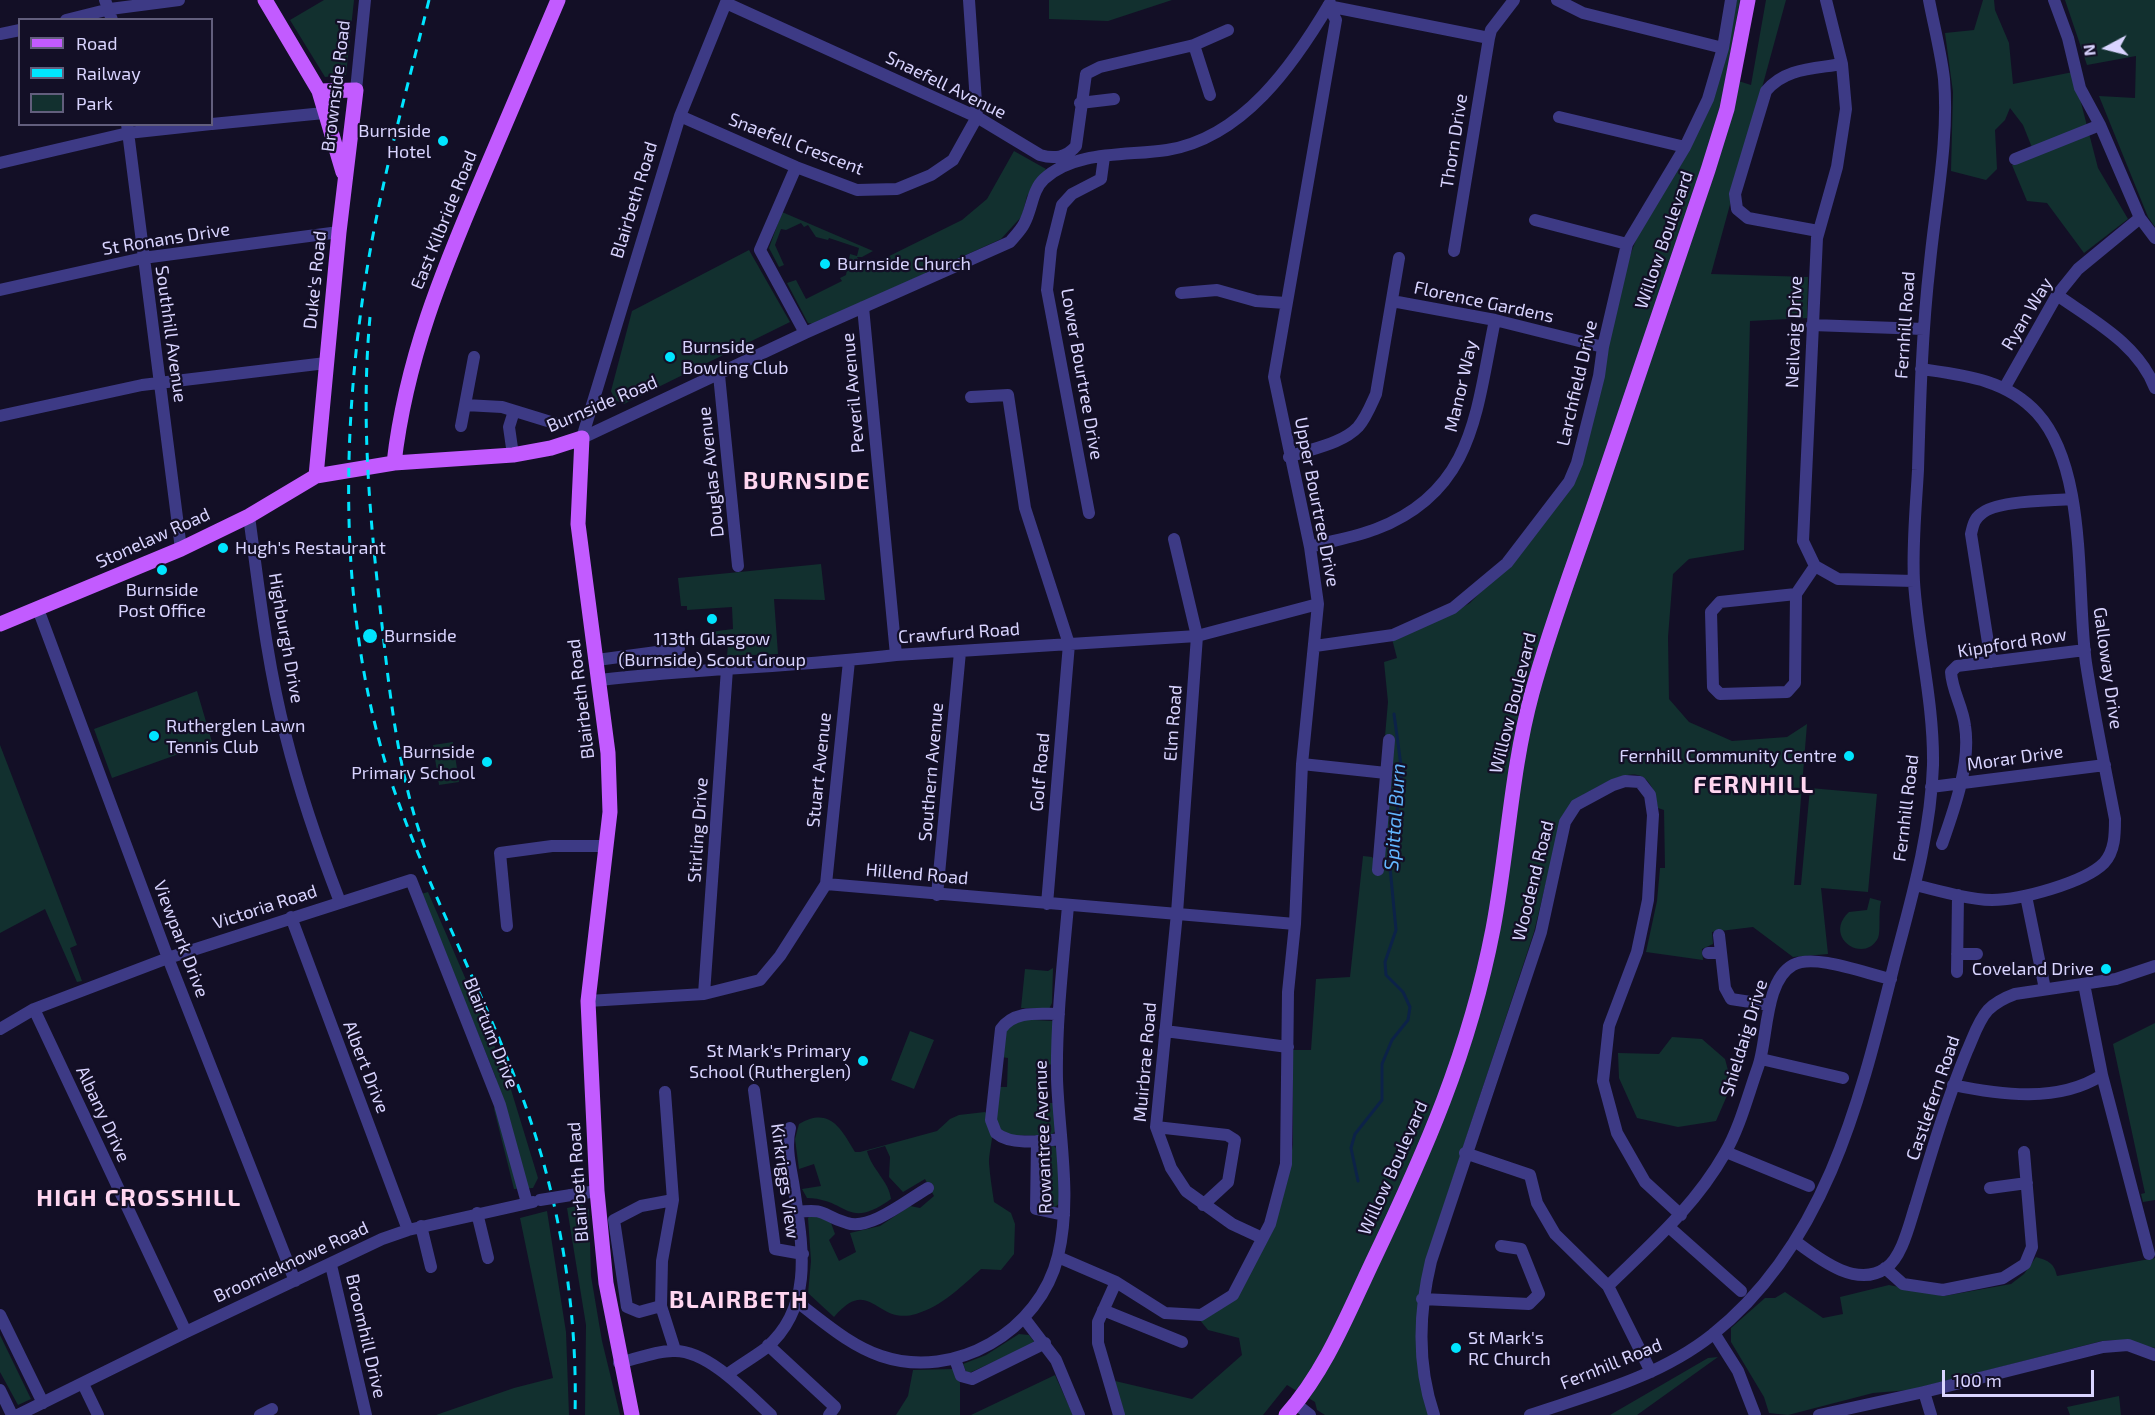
<!DOCTYPE html>
<html>
<head>
<meta charset="utf-8">
<style>
	body { margin:0 }
	#map { position:relative; width:2155px; height:1415px; overflow:hidden; background:#130f26; font-family:"Exo 2",sans-serif }
	canvas { display:block }
	.legend { position:absolute; left:18px; top:18px; width:195px; height:108px; box-sizing:border-box; background:#130f26; border:2px solid #625e7d; margin:0; padding:8px 10px; list-style:none; font-size:18px; color:#d9d4ff }
	.legend li { display:flex; align-items:center; gap:12px; height:30px }
	.legend b { width:30px; border:2px solid #625e7d }
	.north { position:absolute; left:2077px; top:18px; width:60px; height:60px; -webkit-text-stroke:4px #130f26; paint-order:stroke; rotate:263deg; font-size:16px; font-weight:700; line-height:24px; text-align:center; color:#d9d4ff }
	.north::after { content:''; display:block; margin:auto; width:21px; height:27px; background:#d9d4ff; clip-path:polygon(50% 0,100% 100%,50% 72%,0 100%) }
	.scale { position:absolute; left:1942px; top:1370px; width:152px; height:27px; box-sizing:border-box; border:3px solid #d9d4ff; border-top:0; padding-left:8px; font-size:18px; line-height:21px; white-space:nowrap; color:#d9d4ff; -webkit-text-stroke:4px #130f26; paint-order:stroke }
</style>
</head>
<body>
<div id="map">
<canvas width="2155" height="1415"></canvas>
<ul class="legend">
<li><b style="height:8px;background:#c25bff"></b>Road</li>
<li><b style="height:8px;background:#00e5ff"></b>Railway</li>
<li><b style="height:16px;background:#12302f"></b>Park</li>
</ul>
<div class="north">N</div>
<div class="scale">100 m</div>
</div>
<script>
const ctx = document.querySelector('canvas').getContext('2d');
ctx.lineJoin = 'round';
function fillPath(path, color) { ctx.fillStyle = color; ctx.fill(path, 'evenodd'); }
function stroke(path, color, width, dash) { ctx.strokeStyle = color; ctx.lineWidth = width; ctx.lineCap = dash ? 'butt' : 'round'; ctx.setLineDash(dash || []); ctx.stroke(path); }
function write(font, color, halo, rows, align = 'center') {
  ctx.font = font + ' "Exo 2",sans-serif'; ctx.lineWidth = 4.5; ctx.setLineDash([]); ctx.textBaseline = 'middle'; ctx.strokeStyle = halo; ctx.fillStyle = color; for (const [text, x, y, turn = 0] of rows) {
    ctx.save(); ctx.translate(x, y); ctx.rotate((+turn || 0) * Math.PI / 180); ctx.textAlign = isNaN(turn) ? turn : align; if (halo) ctx.strokeText(text, 0, 0); ctx.fillText(text, 0, 0); ctx.restore();
  }
}
fillPath(new Path2D(`
	M 324,0 L 354,0 L 346,75 L 325,77 L 290,20 Z
	M 1049,0 L 1172,0 L 1108,21 L 1049,19 Z
	M 1737,0 L 1740,0 L 1726,77 L 1751,85 L 1766,0 L 1786,0 L 1711,274 L 1808,277 L 1807,318 L 1750,321 L 1744,550 L 1689,559 L 1673,574 L 1668,637 L 1669,699 L 1689,722 L 1732,741 L 1787,737 L 1807,724 L 1794,885 L 1801,885 L 1810,788 L 1877,794 L 1868,892 L 1821,888 L 1828,954 L 1793,957 L 1753,927 L 1712,932 L 1713,944 L 1702,949 L 1703,960 L 1646,952 L 1657,901 L 1660,868 L 1665,868 L 1664,810 L 1658,808 C 1651,767 1632,769 1601,785 C 1584,794 1571,800 1562,817 L 1534,932 L 1425,1263 L 1429,1415 L 1325,1415 L 1317,1410 L 1315,1402 L 1287,1385 L 1263,1415 L 1123,1415 L 1115,1381 L 1192,1399 L 1242,1355 L 1239,1338 L 1208,1330 L 1199,1319 L 1224,1306 L 1287,1181 L 1293,1144 L 1293,1050 L 1311,1050 L 1316,979 L 1350,977 L 1363,856 L 1372,857 L 1382,871 L 1394,737 L 1385,736 L 1388,702 L 1384,662 L 1397,658 L 1392,639 L 1441,619 L 1470,603 L 1511,561 L 1574,482 L 1629,258 L 1643,222 L 1706,114 Z
	M 1983,0 L 1994,0 L 1995,10 L 2009,43 L 2013,84 L 2073,72 L 2098,168 L 2128,219 L 2084,253 L 2047,203 L 2027,201 L 2012,165 L 2035,155 L 2023,125 L 2010,108 L 2005,120 L 1995,130 L 1997,169 L 1986,180 L 1951,171 L 1953,92 L 1945,33 L 1974,30 Z
	M 2065,0 L 2155,0 L 2155,227 L 2148,217 L 2099,96 L 2135,98 L 2136,56 L 2087,65 Z
	M 1014,151 L 1046,169 L 1027,196 L 1022,216 L 1001,239 L 814,324 L 808,323 L 787,283 L 796,280 L 806,299 L 842,281 L 840,278 L 846,275 L 850,254 L 857,256 L 859,248 L 829,238 L 828,240 L 816,237 L 808,225 L 804,227 L 801,223 L 786,230 L 781,229 L 775,245 L 784,265 L 779,267 L 769,248 L 782,212 L 873,251 L 862,257 L 857,257 L 863,269 L 962,220 L 987,199 Z
	M 749,250 L 790,322 L 624,404 L 615,400 L 611,391 L 632,311 Z
	M 821,564 L 825,600 L 774,599 L 778,654 L 727,656 L 729,634 L 693,640 L 702,637 L 702,633 L 733,629 L 732,607 L 687,610 L 687,606 L 681,606 L 678,578 Z
	M 197,691 L 212,742 L 112,778 L 94,729 Z
	M 453,742 L 459,782 L 439,785 L 433,745 Z
	M 0,745 L 77,945 L 70,948 L 82,981 L 77,982 L 45,909 L 0,933 Z
	M 428,892 L 505,1070 L 538,1178 L 533,1188 L 514,1189 L 494,1109 L 496,1078 L 421,894 Z
	M 1870,898 L 1881,901 C 1878,913 1881,931 1878,938 C 1864,965 1822,937 1849,912 L 1867,910 Z
	M 1053,968 L 1052,1003 L 1049,1009 L 1021,1008 L 1025,969 L 1048,971 Z
	M 1016,1019 L 1053,1021 L 1054,1064 L 1047,1065 L 1047,1103 L 1053,1103 L 1056,1131 L 1049,1136 L 1008,1135 L 996,1127 L 999,1087 L 1007,1087 L 1008,1058 L 1001,1057 L 1002,1036 Z
	M 2155,1023 L 2155,1200 L 2143,1202 L 2141,1194 L 2145,1193 L 2113,1044 Z
	M 910,1031 L 934,1040 L 914,1089 L 891,1080 Z
	M 1672,1037 L 1702,1039 L 1725,1059 L 1733,1089 L 1729,1091 L 1716,1121 L 1678,1127 L 1637,1118 L 1619,1078 L 1618,1053 L 1659,1054 Z
	M 985,1112 C 999,1125 989,1146 989,1163 C 990,1176 992,1189 994,1202 L 1011,1213 L 1015,1224 L 1014,1254 L 1001,1270 L 981,1269 C 961,1287 942,1306 916,1314 C 876,1326 870,1274 834,1317 L 808,1293 L 811,1261 L 808,1218 L 812,1214 L 830,1220 L 835,1234 L 829,1240 L 839,1261 L 856,1252 L 850,1233 L 880,1226 L 910,1206 L 920,1208 L 934,1196 L 925,1179 L 903,1192 L 889,1177 L 890,1157 L 885,1146 L 867,1151 C 872,1170 889,1181 891,1199 C 846,1231 849,1199 807,1198 L 802,1189 L 821,1186 L 814,1164 L 799,1169 L 795,1139 L 799,1124 C 830,1106 841,1129 855,1152 L 860,1152 L 937,1131 L 950,1119 L 959,1115 Z
	M 1053,1145 L 1057,1149 L 1060,1203 L 1055,1207 L 1041,1205 L 1039,1197 L 1047,1197 L 1047,1169 L 1040,1168 L 1042,1146 Z
	M 582,1205 L 589,1209 L 591,1276 L 602,1341 L 620,1415 L 585,1415 L 586,1325 L 567,1208 Z
	M 547,1211 L 566,1332 L 569,1415 L 436,1415 L 514,1388 L 553,1378 L 520,1218 Z
	M 2036,1257 C 2049,1261 2054,1263 2057,1276 L 2155,1258 L 2155,1348 L 2118,1340 L 2102,1341 L 1910,1390 L 1873,1393 L 1788,1415 L 1769,1413 L 1764,1397 L 1731,1342 L 1731,1328 L 1765,1298 L 1775,1298 L 1785,1292 L 1823,1318 L 1843,1314 L 1840,1297 L 1889,1285 L 1944,1296 L 2011,1284 L 2024,1274 Z
	M 1019,1334 L 1029,1335 L 1035,1343 L 967,1374 L 963,1364 L 986,1355 Z
	M 0,1335 L 31,1399 L 18,1405 L 0,1372 Z
	M 1718,1357 L 1637,1415 L 1610,1415 L 1708,1358 Z
	M 954,1369 L 960,1383 L 960,1415 L 896,1415 L 908,1396 L 913,1370 Z
	M 1055,1375 L 1073,1415 L 971,1415 Z
	M 2119,1396 L 2121,1415 L 2070,1415 L 2067,1407 Z`), '#12302f');
stroke(new Path2D(`
	M 1358,1181 L 1351,1148 L 1355,1134 L 1382,1100 L 1382,1064 L 1392,1040 L 1408,1020 L 1410,1007 L 1403,992 L 1386,975 L 1385,962 L 1396,930 L 1390,867 L 1402,773 L 1394,714`), '#0c2248', 3);
stroke(new Path2D(`
	M 105,0 L 112,20
	M 1557,0 L 1583,13 L 1723,48
	M 1826,0 L 1842,64 L 1846,109 L 1837,167 L 1817,238 L 1803,541 L 1815,566 L 1838,579 L 1914,581
	M 2054,0 L 2068,38 L 2080,88 L 2100,125 L 2140,218 L 2155,238
	M 726,3 L 977,117 L 1040,155 C 1054,159 1066,158 1076,146 L 1086,74 L 1100,67 L 1194,45 L 1228,30
	M 1328,6 L 1489,38 L 1491,30 L 1514,0
	M 66,20 L 110,9 L 179,0
	M 0,34 L 20,30
	M 1194,45 L 1210,95
	M 356,90 L 365,0
	M 1080,103 L 1114,99
	M 680,116 L 796,167 L 857,190 L 897,189 L 931,175 L 953,160 L 977,117 L 969,0
	M 1559,117 L 1685,147
	M 127,124 L 181,549
	M 212,124 L 324,113
	M 2015,159 L 2100,125
	M 0,163 L 128,133 L 211,124
	M 796,167 L 760,250 L 805,333
	M 1535,220 L 1627,244
	M 1818,231 L 1748,218 L 1737,209 L 1735,194 L 1766,91 C 1785,68 1813,69 1842,64
	M 1454,251 L 1489,38
	M 0,290 L 143,258 L 339,232
	M 1181,293 L 1217,290 L 1256,301 L 1286,303
	M 2057,295 C 2094,321 2138,344 2155,388
	M 1392,301 L 1495,320 L 1603,347
	M 863,307 L 896,655
	M 1812,325 L 1924,329
	M 719,375 L 738,566
	M 2005,387 L 2057,295 L 2078,269 L 2140,218
	M 971,397 L 1008,395 L 1025,508 L 1069,644 L 1047,904
	M 465,405 L 502,407 L 554,423
	M 0,416 L 142,385 L 326,363
	M 461,426 L 474,357
	M 582,438 L 805,333 L 1010,242 C 1015,236 1021,230 1024,224 C 1032,210 1032,190 1044,179 C 1075,150 1129,156 1167,150 C 1243,138 1294,64 1330,3
	M 582,438 L 680,116 L 727,0
	M 513,455 L 509,427 L 514,411
	M 1289,457 C 1310,449 1342,444 1358,427 C 1366,418 1371,405 1376,394 L 1399,258
	M 1089,513 L 1047,290 L 1051,249 L 1062,205 L 1072,194 L 1101,179 L 1104,157
	M 249,516 C 259,590 267,664 286,737 C 300,793 319,848 340,902
	M 1174,539 L 1197,636 L 1177,913 L 1156,1127 L 1171,1168 L 1186,1191 L 1232,1224 L 1260,1237
	M 1310,547 C 1331,541 1355,537 1376,529 C 1475,491 1476,410 1495,320
	M 1796,594 L 1720,602 L 1711,612 L 1713,687 L 1720,694 L 1787,692 L 1795,683 L 1796,594 L 1815,566
	M 38,609 L 168,958 L 295,1281
	M 1315,646 L 1393,635 L 1453,608 L 1507,563 L 1569,482 L 1577,463 L 1599,376 L 1603,347 L 1627,244 L 1685,147 L 1708,99 L 1723,48 L 1731,0
	M 597,660 L 679,649
	M 1991,662 L 1971,534 C 1973,526 1974,519 1981,514 C 1996,500 2051,501 2072,499
	M 600,680 C 698,668 797,667 896,655 L 1197,636 L 1318,604
	M 1302,764 L 1386,773
	M 1931,787 L 2105,765
	M 1942,844 C 1954,810 1971,763 1965,726 C 1963,707 1952,691 1951,672 L 1957,666 L 2085,650
	M 1378,870 L 1389,740
	M 826,884 L 1295,924
	M 1915,885 C 1940,891 1966,899 1992,900 C 2020,900 2084,883 2104,863 C 2115,851 2115,834 2115,819 C 2105,767 2094,715 2086,663 C 2076,589 2088,469 2037,413 C 2006,379 1963,375 1921,369
	M 937,895 L 960,652
	M 2026,896 L 2045,989
	M 291,917 L 408,1230
	M 507,926 L 500,853 L 552,846 L 606,846
	M 1719,935 L 1725,988 L 1731,999 L 1770,1005
	M 1708,953 L 1721,953
	M 1957,954 L 1977,954
	M 1957,972 L 1958,895
	M 704,994 L 727,669
	M 588,1001 L 704,994 L 760,980 L 780,956 L 826,884 L 849,661
	M 34,1009 L 186,1332
	M 1059,1014 C 1039,1014 1014,1010 1001,1029 L 991,1120 L 996,1133 C 1011,1146 1043,1141 1061,1139
	M 0,1029 L 34,1009 L 168,958 L 411,880 L 500,1105 L 527,1203
	M 1165,1031 L 1288,1047
	M 1761,1059 L 1843,1078
	M 2102,1075 L 2149,1254
	M 1953,1085 C 2000,1095 2059,1103 2102,1075 L 2084,984
	M 754,1090 L 775,1249 L 803,1254
	M 665,1092 L 673,1200 L 662,1261 L 661,1306 L 675,1350
	M 1156,1127 L 1227,1135 L 1235,1140 L 1228,1182 L 1203,1205
	M 1037,1141 L 1036,1209 L 1064,1215
	M 1726,1152 L 1809,1186
	M 1465,1153 L 1530,1175 L 1537,1203 L 1555,1234 L 1608,1286 L 1651,1372
	M 1990,1188 L 2027,1183
	M 571,1195 L 597,1191
	M 797,1212 C 829,1208 821,1216 847,1223 C 870,1231 907,1200 928,1188
	M 477,1213 L 488,1258
	M 421,1226 L 431,1267
	M 1670,1228 L 1741,1291
	M 1795,1241 C 1818,1258 1856,1289 1886,1268 C 1902,1257 1909,1225 1915,1207 C 1931,1154 1946,1102 1967,1051 C 1973,1038 1978,1021 1988,1010 C 1996,1002 2004,998 2015,994 L 2116,979 L 2155,966
	M 1058,1257 L 1116,1282 L 1165,1313 L 1201,1315 L 1233,1295 L 1270,1224 L 1286,1164 L 1288,992 L 1295,924 L 1302,764 L 1318,604 L 1310,547 L 1274,377 L 1336,20 L 1328,6
	M 331,1265 L 366,1415
	M 1885,1268 L 1903,1284 L 1943,1290 L 2003,1278 L 2025,1264 L 2032,1247 L 2024,1152
	M 1116,1282 L 1098,1322 L 1098,1343 L 1119,1415
	M 1608,1286 C 1651,1244 1695,1206 1725,1153 C 1740,1127 1748,1095 1758,1067 C 1768,1040 1764,981 1793,965 C 1814,953 1867,974 1891,979
	M 1422,1299 L 1529,1304 L 1539,1294 L 1521,1249 L 1501,1246
	M 797,1302 C 824,1322 849,1345 881,1356 C 955,1381 1040,1331 1058,1256 C 1072,1198 1059,1137 1057,1079 C 1056,1021 1063,963 1068,906
	M 661,1306 L 639,1312 L 627,1307 L 614,1220 L 641,1206 L 673,1200
	M 1103,1310 L 1182,1342
	M 0,1315 L 43,1403
	M 1024,1318 L 1056,1360 L 1079,1415
	M 1714,1333 L 1738,1371 L 1755,1415
	M 768,1345 L 835,1407 L 829,1415
	M 955,1359 L 961,1376 L 972,1379 L 1045,1343
	M 619,1363 C 636,1359 658,1350 675,1351 C 709,1351 748,1394 771,1415
	M 728,1374 C 740,1365 754,1357 766,1348 C 815,1306 802,1244 794,1188 C 791,1168 785,1148 790,1128
	M 83,1384 L 98,1415
	M 0,1390 L 12,1415
	M 1924,1392 L 1931,1415
	M 1296,1404 L 1310,1415
	M 18,1415 L 186,1332 L 382,1239 L 408,1230 L 533,1202
	M 260,1415 L 272,1409
	M 1434,1415 C 1417,1365 1419,1311 1431,1261 L 1541,932 L 1565,822 L 1576,805 L 1613,785 L 1625,781 L 1640,782 L 1650,795 L 1653,815 L 1648,900 L 1637,952 L 1609,1026 L 1603,1081 L 1617,1133 L 1645,1182 L 1681,1215
	M 1530,1415 C 1592,1394 1659,1377 1712,1335 C 1827,1244 1861,1096 1895,961 C 1912,897 1931,831 1933,765 C 1934,703 1918,643 1914,582 C 1912,545 1916,507 1918,470 C 1920,400 1922,331 1930,262 C 1936,201 1949,140 1944,79 C 1941,53 1934,26 1929,0
	M 1819,1415 L 1924,1392 L 2103,1347 L 2128,1345 L 2155,1355`), '#3d3a85', 12);
stroke(new Path2D(`
	M 265,0 L 319,91 L 343,172
	M 394,463 C 406,359 442,272 483,176 C 508,118 533,59 558,0
	M 316,476 L 339,232 L 356,90 L 319,91
	M 0,624 L 181,549 L 249,516 L 316,476 L 394,463 L 513,455 L 551,448 L 582,438 L 578,524 L 608,753 L 610,812 L 588,1001 L 597,1191 L 606,1283 L 632,1415
	M 1286,1415 C 1324,1373 1347,1316 1371,1265 C 1425,1152 1469,1053 1493,929 C 1508,850 1511,770 1532,693 C 1550,626 1575,562 1597,497 C 1634,388 1671,279 1708,170 L 1727,109 L 1748,0`), '#c25bff', 15);
stroke(new Path2D(`
	M 429,0 C 408,85 384,171 369,257 C 340,430 337,620 393,787 C 427,886 477,980 515,1078 C 557,1184 578,1301 575,1415
	M 370,317 C 361,414 369,510 380,607 C 389,687 397,772 425,848`), '#00e5ff', 3, [9, 8]);
stroke(new Path2D(`
	M 540,1200 L 571,1195`), '#3d3a85', 12);
for (const [x, y, r, color] of [
	[443,141,6,"#00e5ff"],
	[825,264,6,"#00e5ff"],
	[670,357,6,"#00e5ff"],
	[223,548,6,"#00e5ff"],
	[162,570,6,"#00e5ff"],
	[712,619,6,"#00e5ff"],
	[370,636,8,"#00e5ff"],
	[154,736,6,"#00e5ff"],
	[1849,756,6,"#00e5ff"],
	[487,762,6,"#00e5ff"],
	[2106,969,6,"#00e5ff"],
	[863,1061,6,"#00e5ff"],
	[1456,1348,6,"#00e5ff"]
]) { const dot = new Path2D(); dot.arc(x, y, r, 0, 2 * Math.PI); ctx.fillStyle = color; ctx.fill(dot); stroke(dot, '#130f26', 2); }
write('18px', '#d9d4ff', '#130f26', [
	["Snaefell Avenue",946,85,26],
	["Brownside Road",336,86,-83],
	["Thorn Drive",1454,141,-81],
	["Snaefell Crescent",796,144,21],
	["Blairbeth Road",634,200,-73],
	["East Kilbride Road",444,220,-68],
	["St Ronans Drive",166,239,-9],
	["Willow Boulevard",1664,240,-71],
	["Duke's Road",315,280,-84],
	["Florence Gardens",1484,302,12],
	["Ryan Way",2027,314,-59],
	["Fernhill Road",1905,325,-86],
	["Neilvaig Drive",1794,332,-88],
	["Southhill Avenue",171,334,82],
	["Lower Bourtree Drive",1082,374,80],
	["Larchfield Drive",1577,383,-77],
	["Manor Way",1461,386,-77],
	["Peveril Avenue",853,393,-95],
	["Burnside Road",602,404,-23],
	["Douglas Avenue",711,472,-96],
	["Upper Bourtree Drive",1317,502,79],
	["Stonelaw Road",153,538,-24],
	["Crawfurd Road",959,633,-4],
	["Highburgh Drive",286,638,80],
	["Kippford Row",2012,643,-9],
	["Galloway Drive",2108,668,82],
	["Blairbeth Road",581,699,-97],
	["Willow Boulevard",1513,703,-76],
	["Elm Road",1173,723,-86],
	["Morar Drive",2015,758,-8],
	["Stuart Avenue",819,770,-84],
	["Southern Avenue",931,772,-85],
	["Golf Road",1040,772,-85],
	["Fernhill Road",1906,808,-83],
	["Stirling Drive",698,830,-86],
	["Hillend Road",917,874,5],
	["Woodend Road",1533,881,-76],
	["Victoria Road",265,907,-18],
	["Viewpark Drive",181,939,69],
	["Blairtum Drive",491,1033,68],
	["Shieldaig Drive",1744,1038,-73],
	["Muirbrae Road",1145,1062,-85],
	["Albert Drive",366,1067,69],
	["Castlefern Road",1933,1098,-71],
	["Albany Drive",103,1114,65],
	["Rowantree Avenue",1043,1137,-92],
	["Willow Boulevard",1393,1168,-66],
	["Kirkriggs View",785,1181,82],
	["Blairbeth Road",578,1182,-94],
	["Broomieknowe Road",291,1262,-25],
	["Broomhill Drive",366,1336,77],
	["Fernhill Road",1611,1364,-22]
]);
write('18px', '#d9d4ff', '#130f26', [
	["Burnside",431,131,"right"],
	["Hotel",431,152,"right"],
	["Burnside Church",837,264],
	["Burnside",682,347],
	["Bowling Club",682,368],
	["Hugh's Restaurant",235,548],
	["Burnside",162,590,"center"],
	["Post Office",162,611,"center"],
	["Burnside",384,636],
	["113th Glasgow",712,639,"center"],
	["(Burnside) Scout Group",712,660,"center"],
	["Rutherglen Lawn",166,726],
	["Tennis Club",166,747],
	["Burnside",475,752,"right"],
	["Primary School",475,773,"right"],
	["Fernhill Community Centre",1837,756,"right"],
	["Coveland Drive",2094,969,"right"],
	["St Mark's Primary",851,1051,"right"],
	["School (Rutherglen)",851,1072,"right"],
	["St Mark's",1468,1338],
	["RC Church",1468,1359]
], 'left');
write('italic 20px', '#62b6ff', '#130f26', [
	["Spittal Burn",1395,817,-86]
]);
ctx.letterSpacing = '1.5px';
write('bold 24px', '#ffd6f0', '#130f26', [
	["BURNSIDE",807,481],
	["FERNHILL",1754,785],
	["HIGH CROSSHILL",139,1198],
	["BLAIRBETH",739,1300]
]);
ctx.letterSpacing = '0px';
</script>
</body>
</html>
